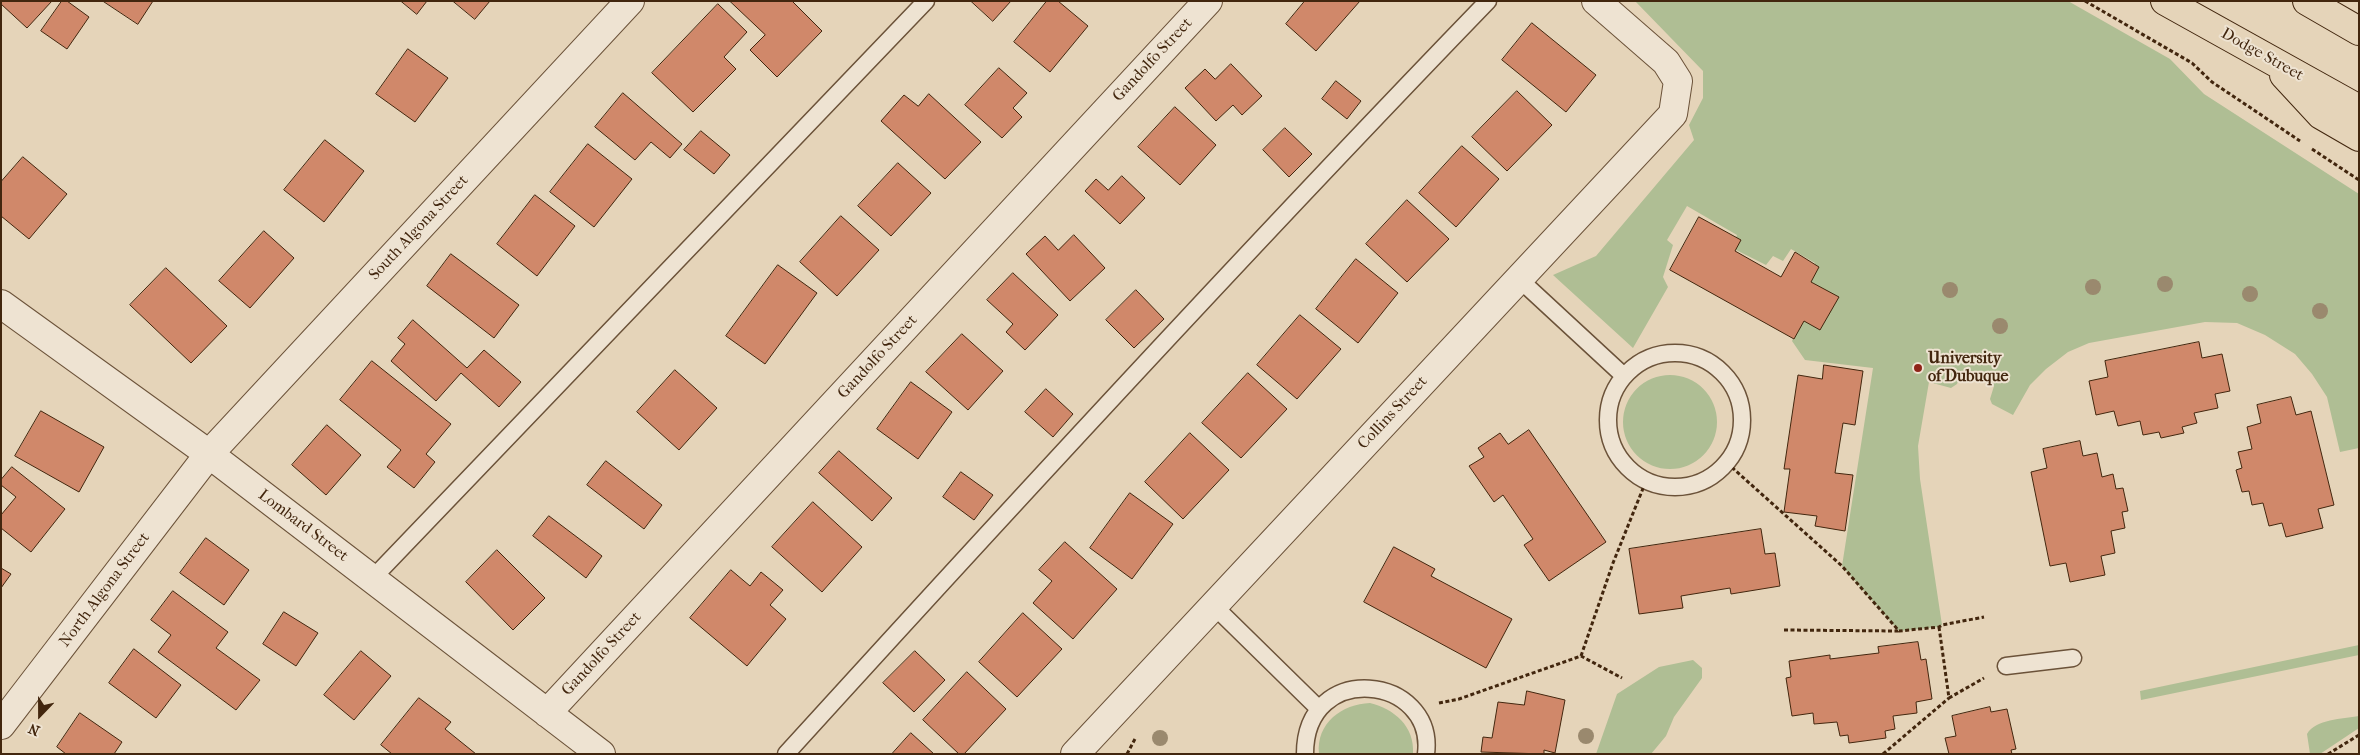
<!DOCTYPE html>
<html>
<head>
<meta charset="utf-8">
<style>
	body { margin:0 }
	#map { position:relative; width:2360px; height:755px; overflow:hidden; background:#e5d4b9; font-family:"IM FELL French Canon",serif }
	canvas { display:block }
	.frame { position:absolute; inset:0; border:2px solid #42260e; pointer-events:none }
	.north { position:absolute; left:15px; top:690px; width:50px; height:50px; -webkit-text-stroke:4px #eee3d2; paint-order:stroke; rotate:202deg; font-size:14px; font-weight:700; line-height:20px; text-align:center; color:#42260e }
	.north::after { content:''; display:block; margin:auto; width:18px; height:22px; background:#42260e; clip-path:polygon(50% 0,100% 100%,50% 72%,0 100%) }
</style>
</head>
<body>
<div id="map">
<canvas width="2360" height="755"></canvas>
<div class="frame"></div>
<div class="north">N</div>
</div>
<script>
const ctx = document.querySelector('canvas').getContext('2d');
ctx.lineJoin = 'round';
function fillPath(path, color) { ctx.fillStyle = color; ctx.fill(path, 'evenodd'); }
function stroke(path, color, width, dash) { ctx.strokeStyle = color; ctx.lineWidth = width; ctx.lineCap = dash ? 'butt' : 'round'; ctx.setLineDash(dash || []); ctx.stroke(path); }
function write(font, color, halo, rows, align = 'center') {
  ctx.font = font + ' "IM FELL French Canon",serif'; ctx.lineWidth = 4; ctx.setLineDash([]); ctx.textBaseline = 'middle'; ctx.strokeStyle = halo; ctx.fillStyle = color; for (const [text, x, y, turn = 0] of rows) {
    ctx.save(); ctx.translate(x, y); ctx.rotate((+turn || 0) * Math.PI / 180); ctx.textAlign = isNaN(turn) ? turn : align; if (halo) ctx.strokeText(text, 0, 0); ctx.fillText(text, 0, 0); ctx.restore();
  }
}
fillPath(new Path2D(`
	M 1635,1 L 2068,1 L 2170,59 L 2204,94 L 2359,194 L 2359,448 L 2340,452 L 2327,397 L 2312,374 L 2295,354 L 2265,335 L 2237,323 L 2205,322 L 2089,343 L 2068,352 L 2046,369 L 2030,385 L 2013,415 L 1992,404 L 1990,399 L 1994,386 L 1961,373 L 1957,384 L 1951,388 L 1929,382 L 1918,446 L 1920,479 L 1942,625 L 1939,627 L 1899,631 L 1842,566 L 1873,368 L 1805,360 L 1792,341 L 1818,286 L 1807,281 L 1815,263 L 1791,249 L 1783,261 L 1773,256 L 1766,265 L 1732,248 L 1737,235 L 1687,206 L 1667,240 L 1673,245 L 1663,277 L 1668,287 L 1633,348 L 1553,275 L 1596,256 L 1694,140 L 1689,125 L 1703,98 L 1703,71 Z
	M1623 422a47 47 0 1 1 94 0a47 47 0 1 1-94 0Z
	M 2359,645 L 2359,655 L 2141,700 L 2140,691 Z
	M 1693,660 L 1702,668 L 1702,678 L 1674,717 L 1666,736 L 1651,754 L 1596,754 L 1617,694 L 1659,667 Z
	M 1370,703 C 1394,709 1415,726 1413,754 L 1319,754 C 1316,723 1342,704 1370,703 Z
	M 2359,716 L 2359,728 L 2320,754 L 2310,754 L 2307,734 C 2316,719 2342,719 2359,716 Z`), '#afbe94');
const building = new Path2D(`
	M 1,1 L 52,1 L 27,28 L 1,4 Z
	M 62,1 L 67,1 L 89,17 L 67,49 L 41,31 Z
	M 103,1 L 153,1 L 138,24 Z
	M 401,1 L 427,1 L 417,14 Z
	M 453,1 L 490,1 L 475,19 Z
	M 730,1 L 792,1 L 822,31 L 777,77 L 750,50 L 765,35 Z
	M 971,1 L 1011,1 L 993,21 Z
	M 1047,1 L 1058,1 L 1088,26 L 1050,72 L 1014,42 Z
	M 1305,1 L 1360,1 L 1316,51 L 1286,24 Z
	M 718,4 L 747,32 L 724,57 L 736,69 L 693,112 L 652,73 Z
	M 1532,23 L 1596,75 L 1566,112 L 1502,60 Z
	M 408,49 L 448,78 L 415,122 L 376,94 Z
	M 1231,64 L 1262,96 L 1242,115 L 1233,105 L 1216,121 L 1185,88 L 1205,69 L 1215,79 Z
	M 999,68 L 1027,93 L 1013,108 L 1022,117 L 1002,138 L 965,105 Z
	M 1336,81 L 1361,101 L 1347,119 L 1322,99 Z
	M 1517,91 L 1552,125 L 1507,171 L 1472,137 Z
	M 623,93 L 682,144 L 670,158 L 651,142 L 635,160 L 595,127 Z
	M 929,94 L 981,142 L 945,179 L 881,121 L 904,95 L 918,106 Z
	M 1175,107 L 1216,145 L 1180,185 L 1138,147 Z
	M 1285,128 L 1312,154 L 1289,177 L 1263,150 Z
	M 701,131 L 730,155 L 714,174 L 684,150 Z
	M 325,140 L 364,171 L 324,222 L 284,190 Z
	M 588,144 L 632,179 L 594,227 L 550,192 Z
	M 1462,146 L 1499,179 L 1456,227 L 1419,193 Z
	M 23,157 L 67,194 L 29,239 L 1,216 L 1,182 Z
	M 898,163 L 931,193 L 891,236 L 858,206 Z
	M 1122,176 L 1145,198 L 1120,224 L 1085,191 L 1096,179 L 1108,190 Z
	M 535,195 L 575,226 L 537,276 L 497,244 Z
	M 1407,200 L 1449,239 L 1407,282 L 1366,244 Z
	M 841,216 L 879,250 L 837,296 L 800,262 Z
	M 1699,217 L 1741,240 L 1735,251 L 1781,277 L 1795,252 L 1819,267 L 1811,282 L 1839,297 L 1820,330 L 1804,321 L 1794,339 L 1670,270 Z
	M 264,231 L 294,258 L 250,308 L 219,281 Z
	M 1074,235 L 1105,268 L 1070,301 L 1026,254 L 1045,236 L 1058,250 Z
	M 451,254 L 519,305 L 494,338 L 427,286 Z
	M 1356,259 L 1398,293 L 1358,343 L 1316,309 Z
	M 778,265 L 817,293 L 765,364 L 726,336 Z
	M 166,268 L 227,326 L 191,363 L 130,305 Z
	M 1013,273 L 1058,315 L 1025,350 L 1006,332 L 1013,324 L 987,300 Z
	M 1136,290 L 1164,319 L 1134,348 L 1106,320 Z
	M 1300,315 L 1341,349 L 1297,399 L 1257,365 Z
	M 413,320 L 467,368 L 484,350 L 521,382 L 499,407 L 461,373 L 436,401 L 391,361 L 405,344 L 398,338 Z
	M 962,334 L 1003,371 L 968,410 L 926,372 Z
	M 2199,342 L 2202,358 L 2222,354 L 2230,391 L 2215,394 L 2218,408 L 2194,413 L 2197,423 L 2182,427 L 2184,433 L 2161,438 L 2159,432 L 2143,435 L 2140,421 L 2118,426 L 2114,411 L 2096,415 L 2089,381 L 2108,377 L 2105,361 Z
	M 372,361 L 451,424 L 426,454 L 435,462 L 414,488 L 387,467 L 401,450 L 340,400 Z
	M 1824,365 L 1863,371 L 1855,425 L 1843,423 L 1835,473 L 1853,475 L 1845,531 L 1815,526 L 1817,516 L 1784,512 L 1790,469 L 1784,469 L 1798,375 L 1822,379 Z
	M 675,370 L 717,408 L 679,450 L 637,412 Z
	M 1248,373 L 1287,409 L 1241,458 L 1202,423 Z
	M 911,382 L 952,412 L 918,459 L 877,429 Z
	M 1046,389 L 1073,414 L 1053,437 L 1025,412 Z
	M 2291,397 L 2296,415 L 2311,411 L 2334,505 L 2318,509 L 2323,528 L 2286,537 L 2282,523 L 2269,526 L 2263,503 L 2252,505 L 2249,491 L 2242,492 L 2236,470 L 2242,468 L 2238,452 L 2252,449 L 2247,427 L 2261,423 L 2257,405 Z
	M 41,411 L 104,447 L 79,492 L 15,456 Z
	M 327,425 L 361,455 L 326,495 L 292,465 Z
	M 1529,430 L 1606,542 L 1549,581 L 1524,545 L 1533,539 L 1503,495 L 1494,502 L 1469,466 L 1484,457 L 1478,448 L 1500,433 L 1508,444 Z
	M 1190,433 L 1229,470 L 1183,519 L 1145,482 Z
	M 2080,441 L 2083,456 L 2097,453 L 2102,477 L 2113,474 L 2116,489 L 2123,488 L 2128,511 L 2122,512 L 2125,528 L 2111,531 L 2115,553 L 2101,556 L 2105,575 L 2070,582 L 2066,563 L 2050,566 L 2031,472 L 2047,468 L 2043,449 Z
	M 839,451 L 892,498 L 872,521 L 819,473 Z
	M 606,461 L 662,505 L 644,529 L 587,485 Z
	M 12,467 L 65,509 L 31,552 L 1,528 L 1,515 L 16,497 L 1,485 L 1,480 Z
	M 961,472 L 993,495 L 974,520 L 943,497 Z
	M 1130,493 L 1173,524 L 1132,579 L 1090,548 Z
	M 813,502 L 862,547 L 822,592 L 772,547 Z
	M 549,516 L 602,556 L 586,578 L 533,536 Z
	M 1761,529 L 1765,554 L 1775,553 L 1780,586 L 1731,594 L 1730,588 L 1681,596 L 1683,608 L 1639,614 L 1629,549 Z
	M 206,538 L 249,570 L 224,605 L 180,573 Z
	M 1065,542 L 1117,589 L 1073,639 L 1033,603 L 1052,581 L 1039,570 Z
	M 1394,547 L 1435,569 L 1431,576 L 1512,619 L 1486,668 L 1364,602 Z
	M 497,550 L 545,598 L 513,630 L 466,582 Z
	M 1,568 L 11,574 L 1,588 Z
	M 731,570 L 750,586 L 761,572 L 783,590 L 770,605 L 786,619 L 747,666 L 690,618 Z
	M 173,591 L 228,632 L 216,648 L 260,680 L 236,710 L 158,652 L 171,635 L 151,620 Z
	M 284,612 L 318,633 L 296,666 L 263,644 Z
	M 1023,613 L 1062,649 L 1017,697 L 979,662 Z
	M 1918,642 L 1921,660 L 1926,659 L 1932,699 L 1916,702 L 1917,713 L 1893,716 L 1895,729 L 1885,731 L 1886,738 L 1849,743 L 1848,735 L 1840,736 L 1837,722 L 1814,724 L 1813,713 L 1792,716 L 1786,678 L 1791,677 L 1789,661 L 1830,655 L 1830,659 L 1854,656 L 1879,653 L 1878,647 Z
	M 134,649 L 181,685 L 156,718 L 109,683 Z
	M 361,651 L 391,676 L 354,720 L 324,695 Z
	M 915,651 L 945,680 L 914,712 L 883,683 Z
	M 967,672 L 1006,709 L 964,754 L 959,754 L 923,720 Z
	M 1527,691 L 1565,700 L 1555,753 L 1544,750 L 1544,754 L 1481,752 L 1483,737 L 1492,738 L 1498,702 L 1524,705 Z
	M 419,698 L 451,722 L 445,729 L 476,754 L 392,754 L 381,745 Z
	M 1990,707 L 1991,712 L 2007,709 L 2016,749 L 2011,750 L 2012,754 L 1949,754 L 1945,738 L 1956,736 L 1952,716 Z
	M 80,713 L 122,742 L 114,754 L 66,754 L 57,747 Z
	M 911,733 L 934,754 L 892,754 Z`);
fillPath(building, '#d0886a');
stroke(building, '#42260e', 1);
const service = new Path2D(`
	M 1518,278 L 1624,376
	M1608 420a67 67 0 1 1 134 0a67 67 0 1 1-134 0Z
	M 372,579 L 926,1
	M 1214,606 L 1318,708
	M 2006,666 L 2073,658
	M 786,754 C 1017,500 1249,248 1488,1
	M 1305,754 C 1305,659 1436,675 1426,754`);
const minor = new Path2D(`
	M 1,304 L 209,454 L 601,754
	M 547,713 L 1208,1
	M 1,725 L 209,454 L 630,1
	M 1075,754 L 1673,114 L 1678,81 L 1666,62 L 1596,1`);
const trunk = new Path2D(`
	M 2165,1 L 2359,109
	M 2307,1 L 2359,31
	M 2284,75 L 2321,115 L 2359,137`);
stroke(service, '#6b5239', 19);
stroke(minor, '#6b5239', 30);
stroke(trunk, '#42260e', 30);
stroke(new Path2D(`
	M 2085,1 L 2192,63 L 2212,82 L 2300,141
	M 2312,149 L 2359,180
	M 1727,463 L 1842,566 L 1899,631 L 1939,627 L 1942,625 L 1984,617
	M 1939,627 L 1949,698 L 1984,678
	M 1784,630 L 1898,631
	M 1581,656 L 1613,563 L 1646,481
	M 1439,703 L 1459,699 L 1581,656 L 1622,678
	M 1127,754 L 1136,737
	M 1883,754 L 1949,698
	M 2328,754 L 2359,735`), '#42260e', 3, [4, 2.5]);
stroke(service, '#eee3d2', 16);
stroke(minor, '#eee3d2', 28);
stroke(trunk, '#e5d4b9', 28);
ctx.fillStyle = '#9a896e';
for (const [x, y] of [
	[2165,284],
	[2093,287],
	[1950,290],
	[2250,294],
	[2320,311],
	[2000,326],
	[1586,736],
	[1160,738]
]) { ctx.beginPath(); ctx.arc(x, y, 8, 0, 2 * Math.PI); ctx.fill(); }
for (const [x, y, r, color] of [
	[1918,368,5,"#8f2418"]
]) { const dot = new Path2D(); dot.arc(x, y, r, 0, 2 * Math.PI); ctx.fillStyle = color; ctx.fill(dot); stroke(dot, '#eee3d2', 2); }
write('16px', '#42260e', '#eee3d2', [
	["Dodge Street",2262,55,29],
	["Gandolfo Street",1153,60,-47],
	["South Algona Street",419,228,-47],
	["Gandolfo Street",878,357,-47],
	["Collins Street",1393,413,-47],
	["Lombard Street",303,526,37],
	["North Algona Street",105,590,-53],
	["Gandolfo Street",602,654,-47]
]);
write('bold 16px', '#42260e', '#eee3d2', [
	["University",1928,359],
	["of Dubuque",1928,377]
], 'left');
</script>
</body>
</html>
